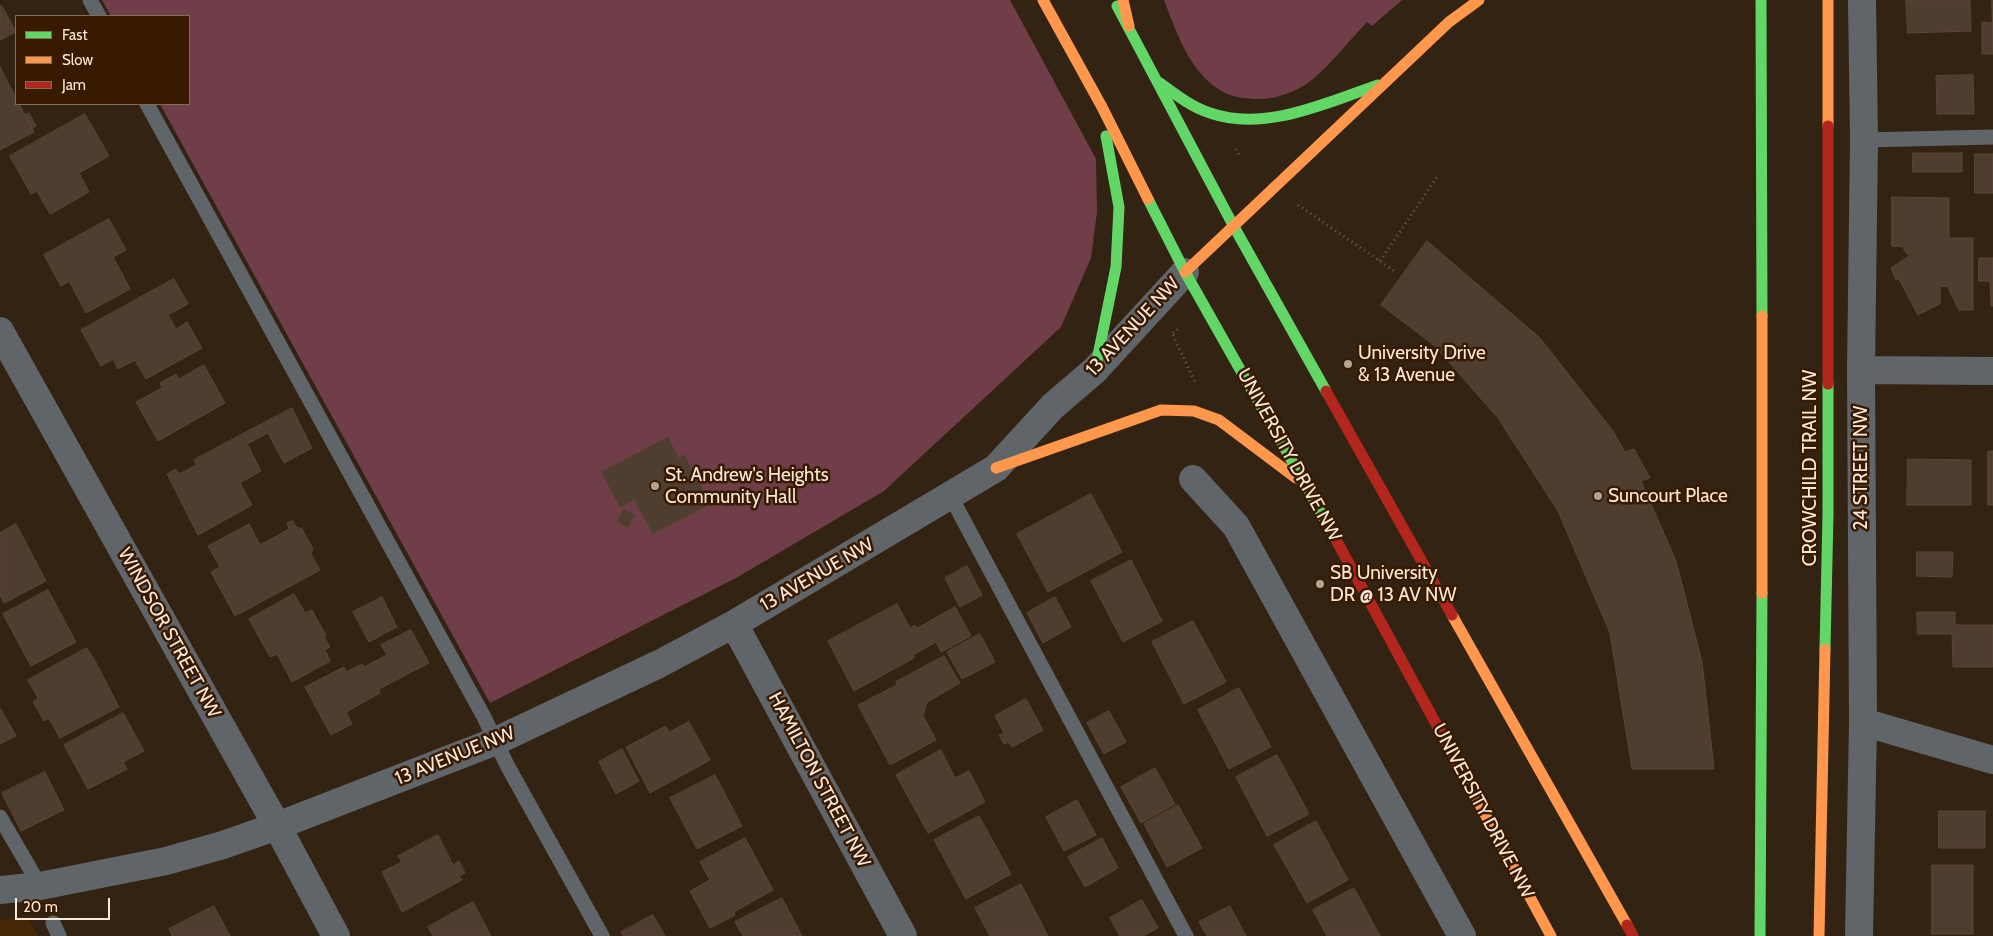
<!DOCTYPE html>
<html>
<head>
<meta charset="utf-8">
<style>
	body { margin:0 }
	#map { position:relative; width:1993px; height:936px; overflow:hidden; background:#332312; font-family:Cabin,sans-serif }
	canvas { display:block }
	.legend { position:absolute; left:15px; top:15px; width:175px; height:90px; box-sizing:border-box; background:#371a00; border:1px solid #856c56; margin:0; padding:6px 9px; list-style:none; font-size:15px; color:#fbe7d7 }
	.legend li { display:flex; align-items:center; gap:10px; height:25px }
	.legend b { width:25px; border:1px solid #856c56 }
	.scale { position:absolute; left:15px; top:898px; width:95px; height:22px; box-sizing:border-box; border:2px solid #fbe7d7; border-top:0; padding-left:6px; font-size:15px; line-height:18px; white-space:nowrap; color:#fbe7d7; -webkit-text-stroke:4px #371a00; paint-order:stroke }
</style>
</head>
<body>
<div id="map">
<canvas width="1993" height="936"></canvas>
<ul class="legend">
<li><b style="height:6px;background:#63d668"></b>Fast</li>
<li><b style="height:6px;background:#ff974d"></b>Slow</li>
<li><b style="height:6px;background:#b3261e"></b>Jam</li>
</ul>
<div class="scale">20 m</div>
</div>
<script>
const ctx = document.querySelector('canvas').getContext('2d');
ctx.lineJoin = 'round';
function fillPath(path, color) { ctx.fillStyle = color; ctx.fill(path, 'evenodd'); }
function stroke(path, color, width, dash) { ctx.strokeStyle = color; ctx.lineWidth = width; ctx.lineCap = dash ? 'butt' : 'round'; ctx.setLineDash(dash || []); ctx.stroke(path); }
function write(font, color, halo, rows, align = 'center') {
  ctx.font = font + ' Cabin,sans-serif'; ctx.lineWidth = 5; ctx.setLineDash([]); ctx.textBaseline = 'middle'; ctx.strokeStyle = halo; ctx.fillStyle = color; for (const [text, x, y, turn = 0] of rows) {
    ctx.save(); ctx.translate(x, y); ctx.rotate((+turn || 0) * Math.PI / 180); ctx.textAlign = isNaN(turn) ? turn : align; if (halo) ctx.strokeText(text, 0, 0); ctx.fillText(text, 0, 0); ctx.restore();
  }
}
fillPath(new Path2D(`
	M 27,917 L 39,936 L 0,936 L 0,920 Z`), '#462807');
fillPath(new Path2D(`
	M 102,0 L 1010,0 L 1096,159 L 1097,212 L 1091,258 L 1061,327 L 884,491 L 736,578 L 490,703 L 160,104 L 189,104 L 189,16 L 111,16 Z
	M 1164,0 L 1402,0 L 1372,26 L 1367,22 C 1350,40 1330,65 1312,80 C 1297,92 1274,100 1255,99 C 1248,98 1239,98 1233,96 C 1193,83 1177,34 1164,0 Z`), '#703e49');
const building = new Path2D(`
	M 1906,0 L 1970,0 L 1971,31 L 1908,33 Z
	M 1992,0 L 1993,54 L 1982,54 L 1982,22 L 1992,23 Z
	M 2,6 L 16,32 L 0,40 L 0,7 Z
	M 0,67 L 16,98 L 16,104 L 19,104 L 34,132 L 0,150 Z
	M 1973,75 L 1974,114 L 1937,114 L 1936,76 Z
	M 29,113 L 36,126 L 32,128 L 25,115 Z
	M 85,114 L 109,156 L 79,173 L 89,192 L 50,214 L 37,191 L 31,194 L 10,156 Z
	M 1913,153 L 1962,153 L 1962,172 L 1913,172 Z
	M 1975,154 L 1993,154 L 1993,193 L 1975,193 Z
	M 1892,197 L 1949,198 L 1949,238 L 1973,238 L 1973,310 L 1959,310 L 1947,286 L 1940,287 L 1940,304 L 1918,315 L 1899,279 L 1896,280 L 1891,268 L 1909,256 L 1904,250 L 1904,247 L 1892,246 Z
	M 109,219 L 126,250 L 113,257 L 130,289 L 86,313 L 69,281 L 61,286 L 44,255 Z
	M 1427,241 L 1540,338 L 1613,431 L 1625,452 L 1634,449 L 1650,478 L 1641,481 L 1676,561 L 1702,662 L 1714,769 L 1632,769 L 1610,633 L 1558,511 L 1498,418 L 1435,346 L 1381,305 Z
	M 1979,258 L 1993,258 L 1993,306 L 1991,306 L 1990,281 L 1979,281 Z
	M 174,279 L 188,304 L 168,315 L 176,329 L 187,322 L 202,348 L 146,379 L 135,360 L 118,369 L 113,359 L 101,366 L 81,330 Z
	M 204,365 L 225,403 L 158,441 L 136,402 L 162,388 L 160,383 L 176,374 L 179,379 Z
	M 292,408 L 312,448 L 284,463 L 268,433 L 247,444 L 261,471 L 240,483 L 252,505 L 198,535 L 167,474 L 176,469 L 179,474 L 197,465 L 194,460 Z
	M 668,437 L 679,458 L 684,454 L 711,504 L 653,534 L 634,500 L 620,508 L 601,472 Z
	M 1988,451 L 1993,451 L 1993,505 L 1988,505 Z
	M 1908,459 L 1971,460 L 1971,505 L 1907,505 Z
	M 1091,494 L 1122,552 L 1048,592 L 1017,534 Z
	M 624,509 L 635,515 L 628,528 L 617,521 Z
	M 293,521 L 296,527 L 302,529 L 313,549 L 311,554 L 320,570 L 235,616 L 211,572 L 220,567 L 208,546 L 249,524 L 260,545 L 289,529 L 287,523 Z
	M 16,524 L 46,581 L 4,603 L 0,595 L 0,533 Z
	M 1917,552 L 1953,552 L 1952,577 L 1917,576 Z
	M 1131,560 L 1162,621 L 1123,642 L 1091,581 Z
	M 967,566 L 982,595 L 960,607 L 945,578 Z
	M 48,590 L 76,642 L 31,666 L 3,614 Z
	M 294,594 L 305,613 L 312,610 L 326,636 L 324,637 L 330,647 L 325,650 L 330,661 L 292,682 L 277,654 L 270,657 L 249,619 Z
	M 382,597 L 397,627 L 369,642 L 353,612 Z
	M 1055,597 L 1071,627 L 1043,643 L 1027,613 Z
	M 897,604 L 910,628 L 915,625 L 917,628 L 955,607 L 971,636 L 941,652 L 936,642 L 913,655 L 914,658 L 854,691 L 828,641 Z
	M 1917,612 L 1955,612 L 1955,625 L 1993,625 L 1993,667 L 1953,667 L 1952,634 L 1918,634 Z
	M 1193,621 L 1226,682 L 1184,704 L 1152,642 Z
	M 411,630 L 429,663 L 379,689 L 380,693 L 346,712 L 352,724 L 331,735 L 305,687 L 344,667 L 346,672 L 362,664 L 364,667 L 387,655 L 381,645 Z
	M 980,634 L 995,662 L 962,679 L 947,652 Z
	M 87,648 L 95,661 L 119,707 L 60,738 L 49,718 L 44,721 L 33,702 L 38,698 L 28,680 Z
	M 944,656 L 960,683 L 927,702 L 923,716 L 936,740 L 890,765 L 858,705 L 897,685 L 896,682 Z
	M 1239,688 L 1271,747 L 1229,769 L 1198,710 Z
	M 1026,699 L 1043,730 L 1012,747 L 1009,742 L 1004,744 L 999,735 L 1004,733 L 995,716 Z
	M 0,708 L 16,736 L 0,744 Z
	M 1109,711 L 1126,742 L 1104,754 L 1087,723 Z
	M 123,713 L 144,751 L 123,762 L 127,769 L 88,789 L 64,745 Z
	M 689,722 L 710,760 L 650,793 L 626,747 L 666,726 L 669,732 Z
	M 622,749 L 639,781 L 616,794 L 599,762 Z
	M 941,750 L 955,778 L 969,771 L 985,802 L 928,833 L 896,775 Z
	M 1277,755 L 1309,814 L 1267,836 L 1236,777 Z
	M 1155,768 L 1175,804 L 1141,823 L 1121,787 Z
	M 45,772 L 64,810 L 21,831 L 2,793 Z
	M 715,775 L 742,826 L 697,849 L 670,798 Z
	M 1077,800 L 1096,835 L 1064,851 L 1046,817 Z
	M 1178,805 L 1202,848 L 1167,867 L 1144,824 Z
	M 1939,811 L 1985,811 L 1985,848 L 1939,848 Z
	M 979,816 L 1011,874 L 966,899 L 934,840 Z
	M 1316,821 L 1348,880 L 1307,903 L 1274,845 Z
	M 438,835 L 453,865 L 459,861 L 465,873 L 459,876 L 462,880 L 402,912 L 382,872 L 402,862 L 398,856 Z
	M 745,838 L 773,890 L 734,912 L 735,915 L 710,928 L 690,891 L 710,880 L 700,862 Z
	M 1102,838 L 1118,868 L 1085,887 L 1068,857 Z
	M 1932,865 L 1973,865 L 1973,934 L 1932,934 Z
	M 1021,884 L 1048,936 L 990,936 L 975,908 Z
	M 1354,888 L 1380,936 L 1327,936 L 1313,910 Z
	M 782,898 L 802,936 L 743,936 L 735,922 Z
	M 1142,900 L 1158,928 L 1143,936 L 1120,936 L 1110,918 Z
	M 473,902 L 491,936 L 433,936 L 428,927 Z
	M 214,906 L 230,936 L 172,936 L 169,929 Z
	M 1230,906 L 1246,936 L 1207,936 L 1199,922 Z
	M 653,915 L 665,936 L 623,936 L 621,932 Z`);
fillPath(building, '#4f3d30');
stroke(building, '#5a4639', 1);
stroke(new Path2D(`
	M 1236,149 L 1240,156
	M 1298,205 L 1396,272
	M 1380,261 L 1437,177
	M 1173,333 L 1181,327
	M 1173,335 L 1195,382`), '#636361', 3, [1, 4]);
stroke(new Path2D(`
	M 90,0 L 99,16
	M 147,104 L 484,717 L 507,765 L 602,936
	M 1864,140 L 1993,137
	M 951,497 L 1186,936
	M 0,817 L 40,886
	M 53,923 L 59,936`), '#606569', 15);
stroke(new Path2D(`
	M 0,331 L 277,826 L 336,936
	M 1861,370 L 1993,371
	M 1193,479 L 1236,526 L 1462,936
	M 734,624 L 903,936
	M 1863,722 L 1993,760
	M 0,890 L 40,886 L 166,861 L 223,845 L 277,826 L 496,741 L 659,664 L 734,624 L 996,468 L 1053,406 L 1095,370 L 1185,272
	M 1859,936 L 1863,722 L 1861,370 L 1864,140 L 1862,0`), '#606569', 28);
stroke(new Path2D(`
	M 1761,0 L 1762,316
	M 1117,6 L 1233,225 L 1326,391
	M 1160,83 C 1175,94 1191,107 1210,113 C 1265,132 1326,103 1378,85
	M 1148,199 L 1185,272 L 1328,525
	M 1095,370 L 1116,267 L 1119,207 L 1106,136
	M 1825,649 L 1828,514 L 1828,384
	M 1760,936 L 1762,593`), '#63d668', 11);
stroke(new Path2D(`
	M 1043,0 L 1102,107 L 1148,199
	M 1123,0 L 1129,26
	M 1828,0 L 1828,126
	M 1185,272 L 1449,22 L 1479,0
	M 996,468 L 1161,410 L 1194,411 L 1219,420 L 1296,478
	M 1762,593 L 1762,316
	M 1452,615 L 1627,925
	M 1460,768 L 1551,936
	M 1819,936 L 1825,649`), '#ff974d', 11);
stroke(new Path2D(`
	M 1828,126 L 1828,384
	M 1326,391 L 1452,615
	M 1328,525 L 1460,768
	M 1627,925 L 1633,936`), '#b3261e', 11);
for (const [x, y, r, color] of [
	[1348,364,5,"#b5a292"],
	[655,486,5,"#b5a292"],
	[1598,496,5,"#b5a292"],
	[1320,584,5,"#b5a292"]
]) { const dot = new Path2D(); dot.arc(x, y, r, 0, 2 * Math.PI); ctx.fillStyle = color; ctx.fill(dot); stroke(dot, '#371a00', 2); }
write('19px', '#fbe7d7', '#371a00', [
	["13 AVENUE NW",1133,327,-47],
	["UNIVERSITY DRIVE NW",1289,455,61],
	["CROWCHILD TRAIL NW",1810,468,-90],
	["24 STREET NW",1861,468,-90],
	["13 AVENUE NW",817,575,-30],
	["WINDSOR STREET NW",169,633,61],
	["13 AVENUE NW",455,756,-22],
	["HAMILTON STREET NW",819,780,62],
	["UNIVERSITY DRIVE NW",1483,811,62]
]);
write('19px', '#fbe7d7', '#371a00', [
	["University Drive",1358,353],
	["& 13 Avenue",1358,375],
	["St. Andrew's Heights",665,475],
	["Community Hall",665,497],
	["Suncourt Place",1608,496],
	["SB University",1330,573],
	["DR @ 13 AV NW",1330,595]
], 'left');
</script>
</body>
</html>
